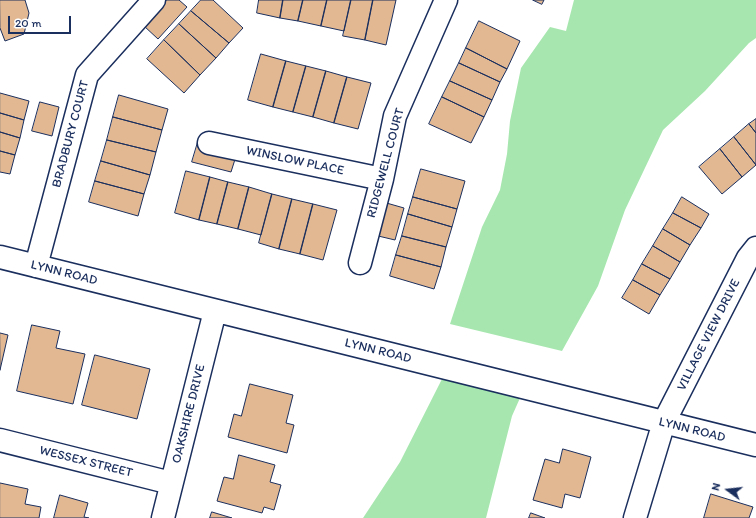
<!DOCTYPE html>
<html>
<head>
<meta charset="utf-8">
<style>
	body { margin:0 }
	#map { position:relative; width:756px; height:518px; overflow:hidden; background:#fff; font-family:Itim,sans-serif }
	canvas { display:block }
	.north { position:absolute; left:708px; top:470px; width:40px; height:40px; -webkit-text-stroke:3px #fff; paint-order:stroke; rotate:285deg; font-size:11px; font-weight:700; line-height:16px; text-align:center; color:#1b2f5e }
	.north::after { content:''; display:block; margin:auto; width:14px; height:18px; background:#1b2f5e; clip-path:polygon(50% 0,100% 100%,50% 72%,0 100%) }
	.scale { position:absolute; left:8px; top:16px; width:63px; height:18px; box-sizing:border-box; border:2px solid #1b2f5e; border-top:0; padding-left:5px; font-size:12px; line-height:14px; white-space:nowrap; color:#1b2f5e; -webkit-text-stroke:3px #fff; paint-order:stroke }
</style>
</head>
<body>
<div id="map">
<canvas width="756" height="518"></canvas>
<div class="north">N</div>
<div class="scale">20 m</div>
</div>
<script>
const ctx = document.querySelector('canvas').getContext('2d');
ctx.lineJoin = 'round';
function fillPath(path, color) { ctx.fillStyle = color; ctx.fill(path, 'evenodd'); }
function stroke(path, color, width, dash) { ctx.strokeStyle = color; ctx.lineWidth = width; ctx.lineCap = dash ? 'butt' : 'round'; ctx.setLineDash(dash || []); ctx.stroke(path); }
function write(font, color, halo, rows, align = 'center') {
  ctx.font = font + ' Itim,sans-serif'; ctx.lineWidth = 4; ctx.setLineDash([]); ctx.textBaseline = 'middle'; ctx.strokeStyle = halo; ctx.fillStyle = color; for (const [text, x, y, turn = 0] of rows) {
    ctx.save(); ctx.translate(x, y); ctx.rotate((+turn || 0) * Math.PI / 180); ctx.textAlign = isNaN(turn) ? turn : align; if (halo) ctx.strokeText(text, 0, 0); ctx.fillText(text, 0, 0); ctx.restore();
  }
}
fillPath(new Path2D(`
	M 574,0 L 756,0 L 756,38 L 749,43 L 705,91 L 663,130 L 625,210 L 598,286 L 562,351 L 450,324 L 482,227 L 500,190 L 507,154 L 510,121 L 521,68 L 550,27 L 566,31 Z
	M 442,379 L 520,398 L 512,416 L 486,518 L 363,518 L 400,462 Z`), '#a7e7af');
const building = new Path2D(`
	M 0,0 L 25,0 L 29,13 L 24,34 L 5,41 L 0,28 Z
	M 167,0 L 179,0 L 187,7 L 158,39 L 144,26 Z
	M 201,0 L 213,0 L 243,28 L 229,43 L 191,11 Z
	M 259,0 L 283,0 L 280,18 L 257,13 Z
	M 283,0 L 303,0 L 298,21 L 280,18 Z
	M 303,0 L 327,0 L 321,26 L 298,21 Z
	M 327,0 L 351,0 L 344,31 L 321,26 Z
	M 351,0 L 373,0 L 365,40 L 343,36 Z
	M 373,0 L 396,0 L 386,45 L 365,40 Z
	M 533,0 L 544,0 L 542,4 Z
	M 191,11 L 229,43 L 216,58 L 179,24 Z
	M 479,21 L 520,41 L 507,69 L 466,48 Z
	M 179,24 L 216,58 L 200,75 L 164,40 Z
	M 164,40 L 200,75 L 184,93 L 147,59 Z
	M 466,48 L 507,69 L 500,82 L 459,63 Z
	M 261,54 L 286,61 L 273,107 L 248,100 Z
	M 286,61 L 306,66 L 293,112 L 273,107 Z
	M 459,63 L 500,82 L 492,100 L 450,81 Z
	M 306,66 L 326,71 L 313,117 L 293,112 Z
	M 326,71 L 347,77 L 334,123 L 313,117 Z
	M 347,77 L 371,83 L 358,129 L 334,123 Z
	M 450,81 L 492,100 L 484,117 L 442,97 Z
	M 0,93 L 29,101 L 24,120 L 0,113 Z
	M 119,95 L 168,109 L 162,130 L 113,117 Z
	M 442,97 L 484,117 L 471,143 L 429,124 Z
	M 40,102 L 59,107 L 52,136 L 32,131 Z
	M 0,113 L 24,120 L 20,138 L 0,132 Z
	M 113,117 L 162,130 L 156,152 L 107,140 Z
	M 756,119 L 756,133 L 749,124 Z
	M 749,124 L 756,133 L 756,165 L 734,137 Z
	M 0,132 L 20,138 L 15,155 L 0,151 Z
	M 734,137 L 756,165 L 742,177 L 720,149 Z
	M 107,140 L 156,152 L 150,175 L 101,161 Z
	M 198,142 L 237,153 L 231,172 L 192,162 Z
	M 720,149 L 742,177 L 722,194 L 699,167 Z
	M 0,151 L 15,155 L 10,174 L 0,172 Z
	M 101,161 L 150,175 L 144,194 L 95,181 Z
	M 421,169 L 465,181 L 457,209 L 413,197 Z
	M 186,171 L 210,177 L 199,220 L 175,213 Z
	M 210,177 L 228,182 L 217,224 L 199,220 Z
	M 95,181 L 144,194 L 138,216 L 89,202 Z
	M 228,182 L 249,187 L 238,229 L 217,224 Z
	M 249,187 L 272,194 L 261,235 L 238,229 Z
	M 272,194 L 292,199 L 279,249 L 259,243 Z
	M 413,197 L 457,209 L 452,227 L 408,214 Z
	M 682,197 L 709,214 L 701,228 L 673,213 Z
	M 292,199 L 313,204 L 300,254 L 279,249 Z
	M 383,202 L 404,208 L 395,240 L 374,235 Z
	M 313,204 L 337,210 L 323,260 L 300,254 Z
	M 673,213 L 701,228 L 690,245 L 663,229 Z
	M 408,214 L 452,227 L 446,247 L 402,236 Z
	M 663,229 L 690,245 L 680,262 L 653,246 Z
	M 402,236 L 446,247 L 441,267 L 396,255 Z
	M 653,246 L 680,262 L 670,279 L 642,264 Z
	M 396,255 L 441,267 L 434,289 L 390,276 Z
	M 642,264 L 670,279 L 660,295 L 633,280 Z
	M 633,280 L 660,295 L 649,314 L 622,298 Z
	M 32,325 L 60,331 L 56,348 L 85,354 L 73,404 L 17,391 Z
	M 0,333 L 8,335 L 0,370 Z
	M 95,355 L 150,369 L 137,419 L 82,405 Z
	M 250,384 L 293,395 L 286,423 L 294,425 L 287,453 L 228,437 L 234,414 L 241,416 Z
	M 563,449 L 591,457 L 580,498 L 565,494 L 562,508 L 533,500 L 545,459 L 559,463 Z
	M 239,455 L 275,465 L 270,482 L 281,485 L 274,510 L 264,507 L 262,513 L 217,501 L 224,477 L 233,479 Z
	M 0,483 L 28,489 L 25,504 L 41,507 L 39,518 L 0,518 Z
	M 711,494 L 753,507 L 749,518 L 704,518 Z
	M 60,495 L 88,503 L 84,517 L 89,518 L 54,518 Z
	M 212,512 L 232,518 L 210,518 Z
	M 531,513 L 545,518 L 529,518 Z`);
fillPath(building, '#e1b891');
stroke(building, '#1b2f5e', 1);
const minor = new Path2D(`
	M 209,143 L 382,179
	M 0,257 L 756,445
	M 360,263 L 382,179 L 395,116 L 446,0
	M 36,266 L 87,75 L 154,0
	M 0,440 L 171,483
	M 163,518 L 215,311
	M 635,518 L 664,422 L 748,258 L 756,248`);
stroke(minor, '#1b2f5e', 25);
stroke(minor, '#fff', 22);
write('13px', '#1b2f5e', '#fff', [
	["BRADBURY COURT",71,134,-75],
	["WINSLOW PLACE",295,161,12],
	["RIDGEWELL COURT",386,163,-75],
	["LYNN ROAD",64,273,14],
	["VILLAGE VIEW DRIVE",709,335,-63],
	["LYNN ROAD",378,351,14],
	["OAKSHIRE DRIVE",189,414,-76],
	["LYNN ROAD",692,430,14],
	["WESSEX STREET",86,462,14]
]);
</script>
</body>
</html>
